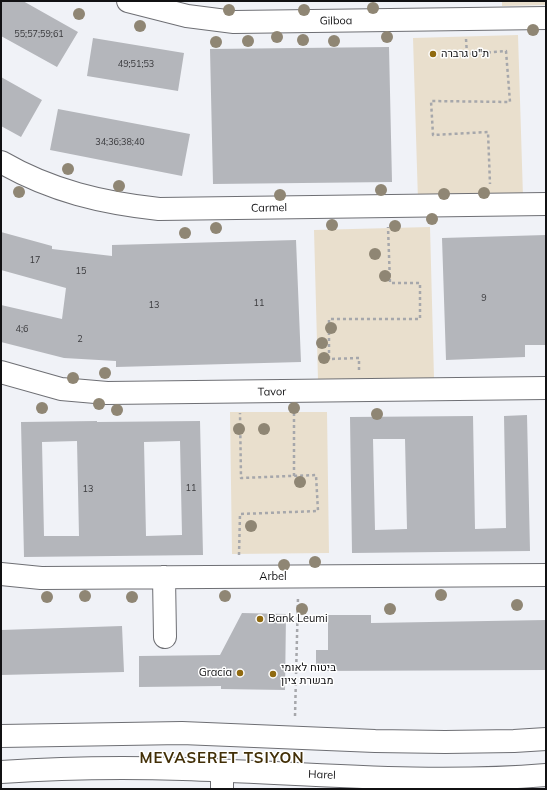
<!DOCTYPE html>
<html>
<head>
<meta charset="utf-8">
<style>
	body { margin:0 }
	#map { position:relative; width:547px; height:790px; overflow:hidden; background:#f0f2f7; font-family:Mulish,sans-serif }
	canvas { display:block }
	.frame { position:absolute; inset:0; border:2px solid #111113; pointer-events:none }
</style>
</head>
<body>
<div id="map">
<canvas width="547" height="790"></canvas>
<div class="frame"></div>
</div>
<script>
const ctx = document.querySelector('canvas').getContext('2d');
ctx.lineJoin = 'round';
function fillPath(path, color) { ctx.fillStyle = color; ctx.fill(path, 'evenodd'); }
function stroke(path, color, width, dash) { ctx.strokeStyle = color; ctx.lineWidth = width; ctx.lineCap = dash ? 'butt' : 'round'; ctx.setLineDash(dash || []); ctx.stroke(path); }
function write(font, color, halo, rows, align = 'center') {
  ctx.font = font + ' Mulish,Heebo,sans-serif'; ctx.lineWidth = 3; ctx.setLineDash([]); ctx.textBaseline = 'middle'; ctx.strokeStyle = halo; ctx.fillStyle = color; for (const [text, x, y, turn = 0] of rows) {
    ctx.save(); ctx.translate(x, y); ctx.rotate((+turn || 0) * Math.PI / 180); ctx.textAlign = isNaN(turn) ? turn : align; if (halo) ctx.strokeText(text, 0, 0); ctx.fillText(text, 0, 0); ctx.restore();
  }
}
fillPath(new Path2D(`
	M 502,1 L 546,1 L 546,5 L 502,6 Z
	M 518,35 L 523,197 L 418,201 L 413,38 Z
	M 430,227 L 434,378 L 318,380 L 314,230 Z
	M 230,412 L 327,412 L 329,553 L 232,554 Z`), '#e9dfcd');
fillPath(new Path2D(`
	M 1,1 L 23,1 L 78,32 L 57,67 L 1,36 Z
	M 93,38 L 184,53 L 178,91 L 87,76 Z
	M 389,47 L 392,182 L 213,184 L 210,49 Z
	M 1,77 L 42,100 L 21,137 L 1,126 Z
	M 58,109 L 190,134 L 182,176 L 50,150 Z
	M 1,232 L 52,246 L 52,249 L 112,256 L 112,245 L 296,240 L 301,362 L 116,367 L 116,361 L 64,358 L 1,342 L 1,305 L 62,319 L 66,288 L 1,270 Z
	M 546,235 L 546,345 L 525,345 L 525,357 L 446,360 L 442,238 Z
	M 527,415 L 530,551 L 352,553 L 350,417 L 473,416 L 475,529 L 506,528 L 504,416 ZM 373,439 L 405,439 L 407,529 L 375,530 Z
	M 97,421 L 97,422 L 200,421 L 203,555 L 24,557 L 21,422 ZM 77,441 L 79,536 L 44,536 L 42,442 ZM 180,441 L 182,535 L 146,536 L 144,442 Z
	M 242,613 L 286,614 L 285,690 L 221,689 L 221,686 L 139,687 L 139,656 L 220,655 Z
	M 328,615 L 371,615 L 371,623 L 546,620 L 546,670 L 316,671 L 316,650 L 328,650 Z
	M 122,626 L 124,672 L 1,675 L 1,630 Z`), '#b4b6bb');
const minor = new Path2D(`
	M 128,1 L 187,16 L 234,22 L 546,18
	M 1,162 C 51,191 103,203 159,209 L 546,204
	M 1,372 L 61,389 L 107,393 L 546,388
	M 1,574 L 41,578 L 546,575
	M 164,577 L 165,637
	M 222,789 L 222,771`);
const major = new Path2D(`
	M 1,736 L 182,733 L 375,741 L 445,742 L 514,741 L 546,739
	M 1,772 C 61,768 123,767 183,769 C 304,773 425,785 546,775`);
stroke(minor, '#6e6f74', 24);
stroke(major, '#6e6f74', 24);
stroke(new Path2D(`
	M 466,39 L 467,54 L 506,51 L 510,102 L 431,101 L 433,135 L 488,132 L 490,184
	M 359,370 L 359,358 L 329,359 L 329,319 L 420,319 L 420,283 L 390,283 L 388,227
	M 294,413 L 294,476
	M 239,555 L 240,514 L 318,511 L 316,475 L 241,478 L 240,413
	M 295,716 L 298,597`), '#a6a7ab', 2.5, [3, 3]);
stroke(minor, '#fff', 22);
stroke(major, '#fff', 22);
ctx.fillStyle = '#8f8674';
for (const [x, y] of [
	[373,8],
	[229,10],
	[304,10],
	[79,14],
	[140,26],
	[533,30],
	[277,37],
	[387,37],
	[303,40],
	[248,41],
	[334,41],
	[216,42],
	[68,169],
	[119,186],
	[381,190],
	[19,192],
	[484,193],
	[444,194],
	[280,195],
	[432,219],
	[332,225],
	[395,226],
	[216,228],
	[185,233],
	[375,254],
	[385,276],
	[331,328],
	[322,343],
	[324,358],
	[105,373],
	[73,378],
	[99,404],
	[42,408],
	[294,408],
	[117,410],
	[377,414],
	[239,429],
	[264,429],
	[300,482],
	[251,526],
	[315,562],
	[284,565],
	[441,595],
	[85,596],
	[225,596],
	[47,597],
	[132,597],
	[517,605],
	[302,609],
	[390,609]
]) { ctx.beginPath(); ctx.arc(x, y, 6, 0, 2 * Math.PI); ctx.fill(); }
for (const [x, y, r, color] of [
	[433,54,4,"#906a10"],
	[260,619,4,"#906a10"],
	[240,673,4,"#906a10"],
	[273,674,4,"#906a10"]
]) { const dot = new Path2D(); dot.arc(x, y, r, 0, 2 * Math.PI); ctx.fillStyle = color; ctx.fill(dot); stroke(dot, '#fff', 1.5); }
write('9px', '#3a3a3d', null, [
	["55;57;59;61",39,34],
	["49;51;53",136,64],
	["34;36;38;40",120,142],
	["17",35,260],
	["15",81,271],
	["9",484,298],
	["11",259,303],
	["13",154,305],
	["4;6",22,329],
	["2",80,339],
	["11",191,488],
	["13",88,489]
]);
write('11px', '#111113', '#fff', [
	["Gilboa",336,21,-1],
	["Carmel",269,208,-1],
	["Tavor",272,392,-1],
	["Arbel",273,577],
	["Harel",322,775,2]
]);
write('11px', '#111113', '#fff', [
	["ת\"ט גרברה",441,54],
	["Bank Leumi",268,619],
	["ביטוח לאומי",281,668],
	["מבשרת ציון",281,681],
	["Gracia",232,673,"right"]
], 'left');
ctx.letterSpacing = '1px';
write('bold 15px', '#422f07', '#fff', [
	["MEVASERET TSIYON",222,758]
]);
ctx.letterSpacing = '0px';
</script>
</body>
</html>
